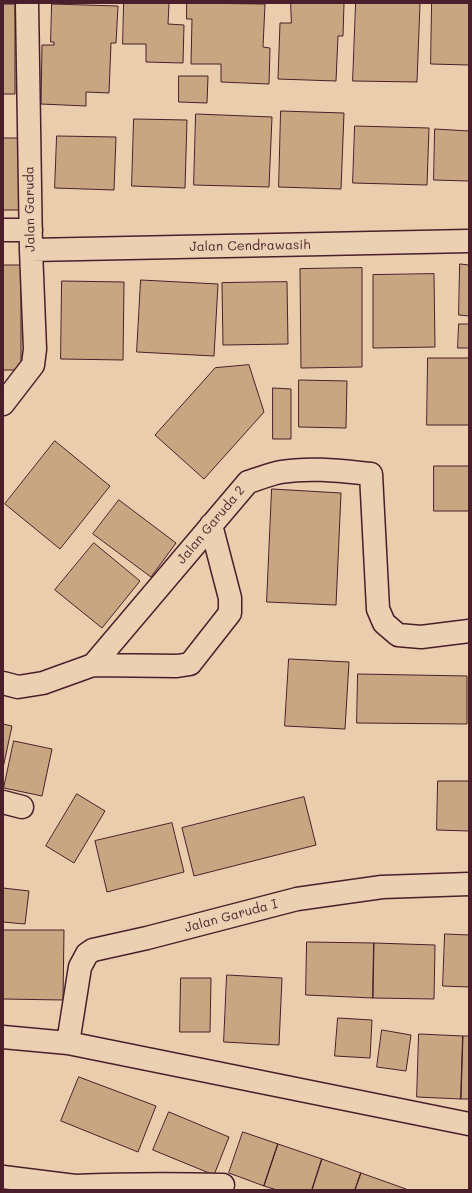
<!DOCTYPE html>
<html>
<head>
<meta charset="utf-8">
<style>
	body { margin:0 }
	#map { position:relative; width:472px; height:1193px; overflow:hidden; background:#e9cdac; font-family:Mali,sans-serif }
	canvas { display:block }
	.frame { position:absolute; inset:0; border:4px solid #4a1f2b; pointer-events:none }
</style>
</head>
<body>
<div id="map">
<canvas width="472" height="1193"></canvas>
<div class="frame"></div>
</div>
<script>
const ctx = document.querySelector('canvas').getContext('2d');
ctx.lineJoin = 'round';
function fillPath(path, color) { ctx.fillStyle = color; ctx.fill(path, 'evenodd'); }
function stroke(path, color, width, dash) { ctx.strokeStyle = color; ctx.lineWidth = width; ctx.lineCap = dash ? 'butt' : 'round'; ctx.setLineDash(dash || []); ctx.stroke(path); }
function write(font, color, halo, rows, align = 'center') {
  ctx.font = font + ' Mali,sans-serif'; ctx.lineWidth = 3.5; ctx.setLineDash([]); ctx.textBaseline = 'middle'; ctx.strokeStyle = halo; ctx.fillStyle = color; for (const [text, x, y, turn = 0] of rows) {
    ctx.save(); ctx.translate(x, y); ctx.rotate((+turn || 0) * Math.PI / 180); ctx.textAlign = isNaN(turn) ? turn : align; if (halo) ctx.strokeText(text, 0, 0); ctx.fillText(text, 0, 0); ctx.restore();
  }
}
const building = new Path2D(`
	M 124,3 L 169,3 L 168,24 L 184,25 L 183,63 L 146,62 L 146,44 L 123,44 Z
	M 187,3 L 265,4 L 263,47 L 270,48 L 269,84 L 221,82 L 221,64 L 191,64 L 192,19 L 187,19 Z
	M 291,3 L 344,3 L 343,36 L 338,36 L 336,81 L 278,79 L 280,23 L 291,23 Z
	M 356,3 L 420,3 L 417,82 L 353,81 Z
	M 432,3 L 469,3 L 469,65 L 431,64 Z
	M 3,4 L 15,4 L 15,94 L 3,94 Z
	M 52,4 L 118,6 L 116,43 L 111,43 L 109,93 L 86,92 L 86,106 L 41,104 L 42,45 L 54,45 L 54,42 L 51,42 Z
	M 179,76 L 208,76 L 207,103 L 179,102 Z
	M 281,111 L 344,113 L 341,189 L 279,187 Z
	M 196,114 L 272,117 L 269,187 L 194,185 Z
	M 134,119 L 187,120 L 185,188 L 132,186 Z
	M 355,126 L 429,128 L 427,185 L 353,183 Z
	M 435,129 L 469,131 L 469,181 L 434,180 Z
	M 57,136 L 116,137 L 114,190 L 55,188 Z
	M 3,138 L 20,138 L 20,210 L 3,210 Z
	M 460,264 L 469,265 L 469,316 L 459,315 Z
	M 3,265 L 21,265 L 21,370 L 3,370 Z
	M 362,268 L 362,367 L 301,368 L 300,269 Z
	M 434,274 L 435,347 L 373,348 L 373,275 Z
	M 141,280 L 218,284 L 214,356 L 137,352 Z
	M 62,281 L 124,282 L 123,360 L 61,359 Z
	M 287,282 L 288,344 L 223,345 L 222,283 Z
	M 459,324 L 469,324 L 469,348 L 458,348 Z
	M 428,358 L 469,358 L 469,425 L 427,425 Z
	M 249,365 L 264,412 L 204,479 L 155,435 L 215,368 Z
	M 299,380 L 347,381 L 346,428 L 299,427 Z
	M 273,388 L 291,389 L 291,439 L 273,439 Z
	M 55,441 L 110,486 L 60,549 L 5,504 Z
	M 434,466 L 469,466 L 469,511 L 434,511 Z
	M 272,489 L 341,493 L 336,605 L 267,602 Z
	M 119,500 L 176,543 L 151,577 L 93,534 Z
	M 94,543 L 140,581 L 102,628 L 55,590 Z
	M 289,659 L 349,662 L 345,729 L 285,726 Z
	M 358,674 L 467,676 L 467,724 L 357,723 Z
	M 3,724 L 12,726 L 3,768 Z
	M 14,741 L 52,749 L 42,796 L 4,788 Z
	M 438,781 L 469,781 L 469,831 L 437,830 Z
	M 77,794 L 105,811 L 74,863 L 46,846 Z
	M 304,797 L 316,845 L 194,876 L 182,828 Z
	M 172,823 L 184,872 L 107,892 L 95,841 Z
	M 3,888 L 29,891 L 25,924 L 3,922 Z
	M 3,930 L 64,930 L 63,1000 L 3,999 Z
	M 445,934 L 469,935 L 469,987 L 443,986 Z
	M 307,942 L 374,943 L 373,998 L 306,995 Z
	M 374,943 L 435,945 L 434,999 L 373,998 Z
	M 227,975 L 282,978 L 279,1045 L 224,1042 Z
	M 181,978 L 211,978 L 210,1032 L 180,1032 Z
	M 338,1018 L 372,1020 L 370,1058 L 335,1056 Z
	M 382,1030 L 411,1035 L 406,1071 L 377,1067 Z
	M 419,1034 L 463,1036 L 461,1099 L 417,1097 Z
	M 463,1036 L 469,1036 L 469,1099 L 461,1099 Z
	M 79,1077 L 156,1106 L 138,1152 L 61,1121 Z
	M 169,1112 L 229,1137 L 214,1175 L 153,1150 Z
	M 243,1132 L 278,1144 L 264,1186 L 229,1173 Z
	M 278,1144 L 322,1159 L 312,1190 L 277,1190 L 264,1186 Z
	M 322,1159 L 361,1173 L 355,1190 L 312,1190 Z
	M 361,1173 L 406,1189 L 405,1190 L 355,1190 Z`);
fillPath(building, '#c9a682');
stroke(building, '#4a1f2b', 1);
const minor = new Path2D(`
	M 3,230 L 31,230
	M 31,250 L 469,241
	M 3,404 L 33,365 L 35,349 L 31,250 L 27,3
	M 93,665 L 177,666 L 190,664 L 230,613 L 230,598 L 211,525
	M 3,683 L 18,687 L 43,683 L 93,665 L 248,482 C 258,479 270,474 281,472 C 311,467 341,471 371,474 L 378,609 L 384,623 L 398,635 L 421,637 L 469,631
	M 3,802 L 22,807
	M 469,884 L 382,887 L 297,899 L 147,938 L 93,950 L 87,954 L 80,967 L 68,1043 L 469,1124
	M 3,1037 L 68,1043
	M 3,1177 L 75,1186
	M 75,1190 L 75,1186 C 124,1184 173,1184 223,1185`);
stroke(minor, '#4a1f2b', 25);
stroke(minor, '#ebd0b2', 22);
write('13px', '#4a1f2b', '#ebd0b2', [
	["Jalan Garuda",30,209,-91],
	["Jalan Cendrawasih",250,246,-1],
	["Jalan Garuda 2",211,525,-50],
	["Jalan Garuda I",231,916,-15]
]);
</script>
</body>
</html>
